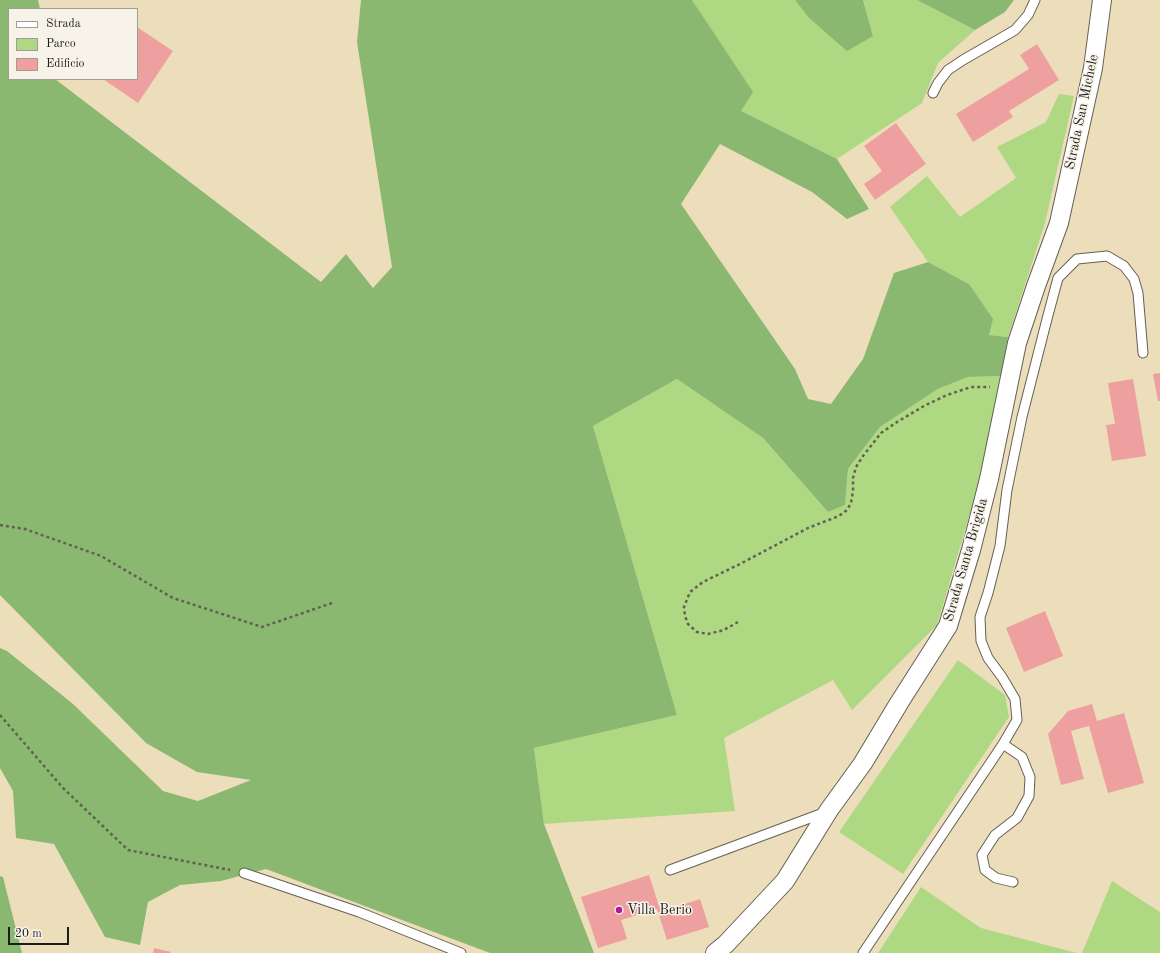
<!DOCTYPE html>
<html>
<head>
<meta charset="utf-8">
<style>
	body { margin:0 }
	#map { position:relative; width:1160px; height:953px; overflow:hidden; background:#ecdebb; font-family:"Old Standard TT",serif }
	canvas { display:block }
	.legend { position:absolute; left:8px; top:8px; width:130px; height:72px; box-sizing:border-box; background:#f7f3e8; border:1px solid #9f9d96; margin:0; padding:5px 7px; list-style:none; font-size:12px; color:#1c1c1c }
	.legend li { display:flex; align-items:center; gap:8px; height:20px }
	.legend b { width:20px; border:1px solid #9f9d96 }
	.scale { position:absolute; left:8px; top:927px; width:61px; height:18px; box-sizing:border-box; border:2px solid #1c1c1c; border-top:0; padding-left:5px; font-size:12px; line-height:14px; white-space:nowrap; color:#1c1c1c; -webkit-text-stroke:3px #f7f3e8; paint-order:stroke }
</style>
</head>
<body>
<div id="map">
<canvas width="1160" height="953"></canvas>
<ul class="legend">
<li><b style="height:5px;background:#fff"></b>Strada</li>
<li><b style="height:11px;background:#afd883"></b>Parco</li>
<li><b style="height:11px;background:#eda09f"></b>Edificio</li>
</ul>
<div class="scale">20 m</div>
</div>
<script>
const ctx = document.querySelector('canvas').getContext('2d');
ctx.lineJoin = 'round';
function fillPath(path, color) { ctx.fillStyle = color; ctx.fill(path, 'evenodd'); }
function stroke(path, color, width, dash) { ctx.strokeStyle = color; ctx.lineWidth = width; ctx.lineCap = dash ? 'butt' : 'round'; ctx.setLineDash(dash || []); ctx.stroke(path); }
function write(font, color, halo, rows, align = 'center') {
  ctx.font = font + ' "Old Standard TT",serif'; ctx.lineWidth = 3; ctx.setLineDash([]); ctx.textBaseline = 'middle'; ctx.strokeStyle = halo; ctx.fillStyle = color; for (const [text, x, y, turn = 0] of rows) {
    ctx.save(); ctx.translate(x, y); ctx.rotate((+turn || 0) * Math.PI / 180); ctx.textAlign = isNaN(turn) ? turn : align; if (halo) ctx.strokeText(text, 0, 0); ctx.fillText(text, 0, 0); ctx.restore();
  }
}
fillPath(new Path2D(`
	M 692,0 L 795,0 L 808,17 L 873,36 L 863,0 L 917,0 L 975,30 L 938,63 L 922,103 L 837,159 L 740,111 L 752,92 Z
	M 1059,94 L 1074,96 L 1045,223 L 1008,337 L 989,335 L 969,284 L 928,262 L 890,207 L 927,176 L 960,217 L 1016,178 L 997,147 L 1046,122 Z
	M 1001,376 L 981,476 L 937,625 L 852,710 L 833,680 L 724,738 L 735,811 L 544,824 L 534,748 L 677,715 L 593,426 L 677,379 L 763,438 L 828,512 L 845,505 L 848,469 L 880,427 L 938,389 L 968,377 Z
	M 958,660 L 1005,695 L 1009,717 L 903,874 L 839,832 Z
	M 1112,881 L 1160,912 L 1160,953 L 1082,953 Z
	M 921,887 L 981,928 L 1077,953 L 878,953 Z`), '#afd883');
fillPath(new Path2D(`
	M 0,0 L 38,0 L 40,9 L 9,9 L 9,79 L 55,79 L 321,282 L 346,254 L 373,288 L 392,267 L 357,42 L 361,0 L 692,0 L 753,92 L 741,111 L 837,159 L 869,209 L 847,219 L 812,192 L 720,144 L 681,204 L 795,369 L 808,399 L 831,404 L 863,359 L 894,273 L 928,262 L 969,284 L 993,319 L 989,335 L 1008,337 L 1001,376 L 968,377 L 938,389 L 880,427 L 848,469 L 845,505 L 828,512 L 763,438 L 677,379 L 593,426 L 677,715 L 534,748 L 544,824 L 594,953 L 490,953 L 266,869 L 221,881 L 180,885 L 148,902 L 140,945 L 105,937 L 54,844 L 16,838 L 13,791 L 0,768 L 0,648 L 7,651 L 73,704 L 163,791 L 198,801 L 251,780 L 197,772 L 146,743 L 0,595 Z
	M 795,0 L 863,0 L 873,36 L 847,51 L 808,17 Z
	M 917,0 L 1014,0 L 1005,12 L 975,30 Z
	M 0,876 L 3,877 L 22,953 L 0,953 Z`), '#8bb871');
fillPath(new Path2D(`
	M 137,27 L 173,51 L 138,103 L 103,79 L 137,79 Z
	M 1037,44 L 1059,80 L 1009,111 L 1013,117 L 973,142 L 956,114 L 1029,69 L 1020,55 Z
	M 896,123 L 926,164 L 875,200 L 864,184 L 882,171 L 864,146 Z
	M 1160,373 L 1160,401 L 1158,401 L 1153,374 Z
	M 1133,379 L 1146,456 L 1112,461 L 1106,425 L 1115,424 L 1108,383 Z
	M 1045,611 L 1063,656 L 1024,672 L 1006,628 Z
	M 1092,704 L 1097,721 L 1124,713 L 1144,783 L 1108,793 L 1089,726 L 1071,731 L 1084,779 L 1061,785 L 1048,734 L 1068,711 Z
	M 649,875 L 661,912 L 700,899 L 709,927 L 667,940 L 657,909 L 621,920 L 627,939 L 598,948 L 581,897 Z
	M 154,948 L 171,952 L 170,953 L 153,953 Z`), '#eda09f');
const service = new Path2D(`
	M 933,93 L 938,83 L 948,70 L 963,60 L 1015,30 L 1028,15 L 1035,0
	M 1003,744 L 1022,757 L 1030,777 L 1029,796 L 1017,818 L 995,835 L 982,855 L 985,870 L 996,878 L 1013,882
	M 670,870 L 826,812
	M 244,873 L 359,912 L 461,953
	M 863,953 L 1003,744 L 1017,720 L 1015,699 L 1002,677 L 988,658 L 981,641 L 980,617 L 988,593 L 1000,546 L 1007,490 L 1022,417 L 1047,319 L 1058,278 L 1077,259 L 1107,256 L 1124,266 L 1134,279 L 1138,293 L 1143,353`);
const minor = new Path2D(`
	M 715,953 L 726,944 L 785,881 L 829,810 L 863,763 L 899,703 L 948,626 L 971,550 L 989,479 L 1017,343 L 1036,286 L 1059,223 L 1093,68 L 1102,0`);
stroke(service, '#656054', 11);
stroke(minor, '#656054', 20);
stroke(new Path2D(`
	M 0,525 L 25,529 L 101,556 L 173,598 L 262,627 L 335,602
	M 738,622 L 724,630 L 708,634 L 697,632 L 688,624 L 685,616 L 684,607 L 690,592 L 703,582 L 740,564 L 808,528 L 839,516 L 847,510 L 851,503 L 853,491 L 853,478 L 856,467 L 863,456 L 881,433 L 897,422 L 924,406 L 947,395 L 971,387 L 990,387
	M 0,715 L 63,788 L 128,850 L 230,870`), '#656054', 2.5, [3, 3]);
stroke(service, '#fff', 9);
stroke(minor, '#fff', 18);
for (const [x, y, r, color] of [
	[619,910,4,"#b5179e"]
]) { const dot = new Path2D(); dot.arc(x, y, r, 0, 2 * Math.PI); ctx.fillStyle = color; ctx.fill(dot); stroke(dot, '#f7f3e8', 1.5); }
write('14px', '#1c1c1c', '#f7f3e8', [
	["Strada San Michele",1082,112,-78],
	["Strada Santa Brigida",966,560,-74]
]);
write('14px', '#1c1c1c', '#f7f3e8', [
	["Villa Berio",627,910]
], 'left');
</script>
</body>
</html>
